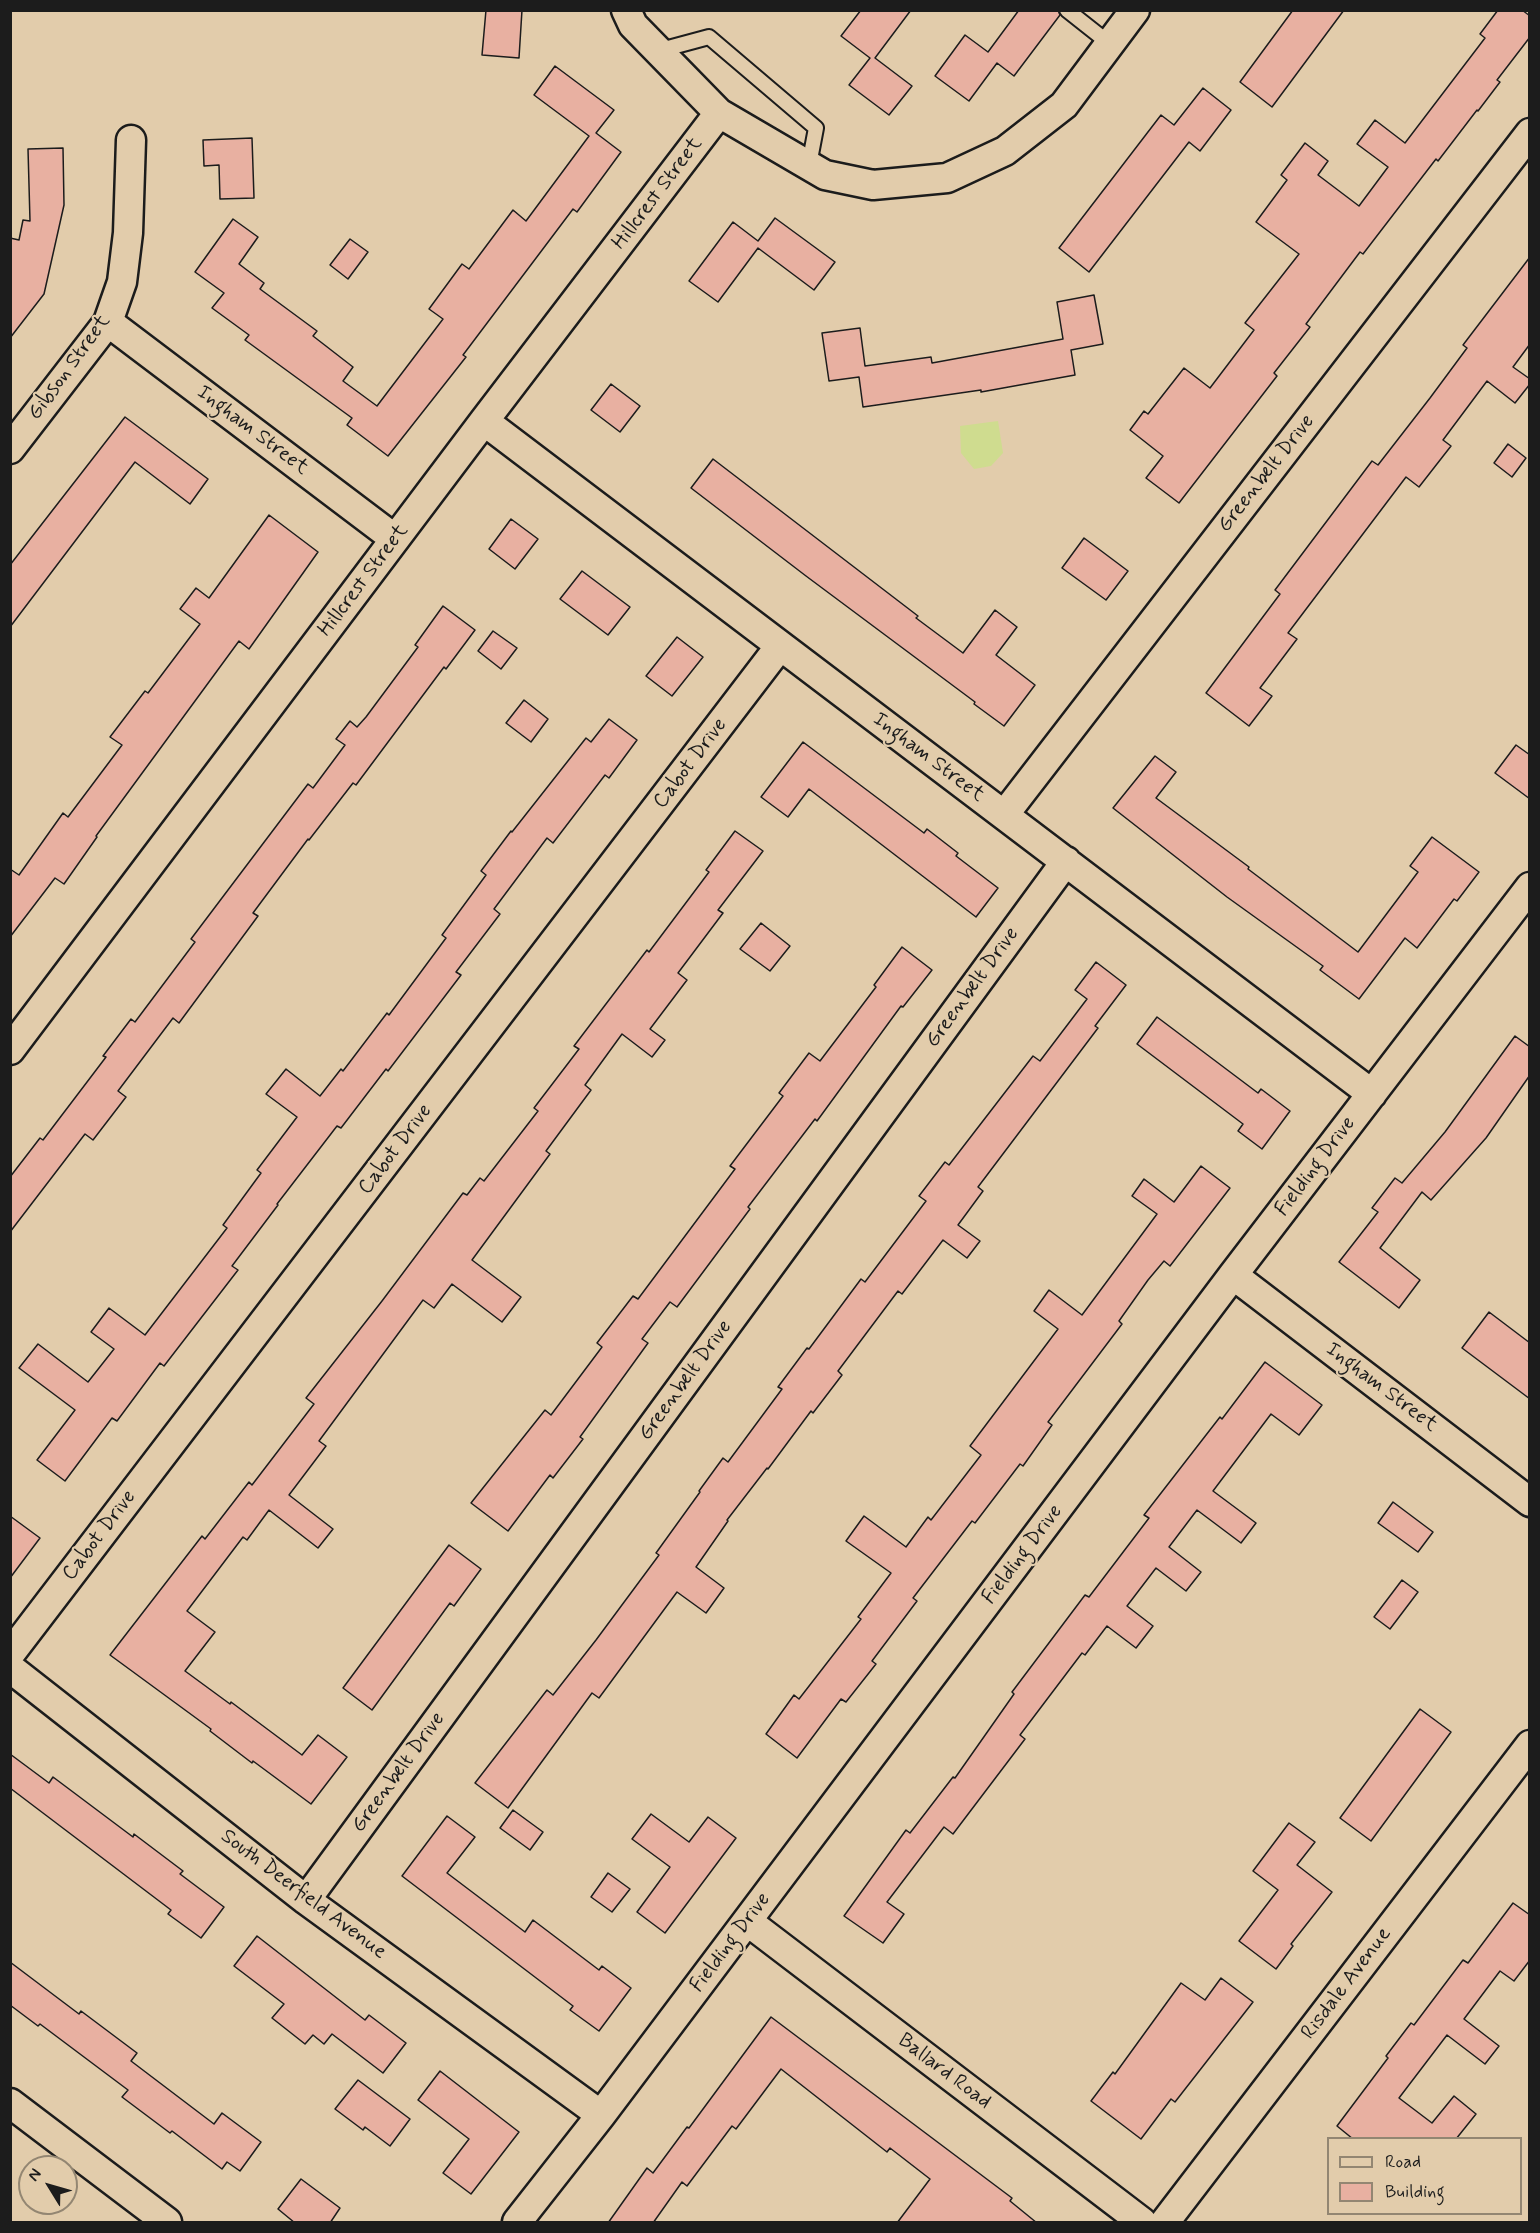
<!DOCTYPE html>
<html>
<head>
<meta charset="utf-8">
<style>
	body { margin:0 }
	#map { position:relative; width:1540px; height:2233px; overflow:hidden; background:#e2ccab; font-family:Mynerve,sans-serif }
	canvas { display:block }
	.frame { position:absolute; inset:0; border:12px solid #1c1c1c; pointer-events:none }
	.legend { position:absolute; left:1327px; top:2137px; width:195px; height:78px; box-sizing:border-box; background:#e2ccab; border:2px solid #938672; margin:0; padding:8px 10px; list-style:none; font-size:18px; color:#1c1c1c }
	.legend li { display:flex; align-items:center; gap:12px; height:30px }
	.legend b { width:30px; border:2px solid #938672 }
	.north { position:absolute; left:18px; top:2155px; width:60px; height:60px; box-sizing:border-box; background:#e2ccab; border:2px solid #938672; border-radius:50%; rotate:307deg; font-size:16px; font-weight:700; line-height:24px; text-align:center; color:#1c1c1c }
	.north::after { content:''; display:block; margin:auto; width:21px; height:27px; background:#1c1c1c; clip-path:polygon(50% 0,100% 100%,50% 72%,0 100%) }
</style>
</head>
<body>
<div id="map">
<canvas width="1540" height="2233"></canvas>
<div class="frame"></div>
<ul class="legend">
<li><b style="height:8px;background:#e2ccab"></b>Road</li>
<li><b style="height:16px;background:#e8b0a1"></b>Building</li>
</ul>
<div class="north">N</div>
</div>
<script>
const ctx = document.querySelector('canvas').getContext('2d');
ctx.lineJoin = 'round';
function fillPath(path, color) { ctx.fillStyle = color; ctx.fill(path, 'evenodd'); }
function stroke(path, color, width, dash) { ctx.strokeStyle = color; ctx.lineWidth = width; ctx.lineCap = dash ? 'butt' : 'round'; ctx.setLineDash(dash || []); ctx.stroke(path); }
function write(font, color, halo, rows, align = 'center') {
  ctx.font = font + ' Mynerve,sans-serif'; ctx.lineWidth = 4.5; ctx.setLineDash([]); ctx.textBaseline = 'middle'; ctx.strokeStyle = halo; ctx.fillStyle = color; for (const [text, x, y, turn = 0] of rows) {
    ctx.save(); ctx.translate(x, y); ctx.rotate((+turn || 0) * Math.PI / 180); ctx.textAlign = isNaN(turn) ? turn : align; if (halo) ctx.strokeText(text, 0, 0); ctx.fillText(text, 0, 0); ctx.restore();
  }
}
fillPath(new Path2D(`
	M 998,421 L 1003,453 L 991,466 L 974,469 L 961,453 L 960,426 Z`), '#cfdc8f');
const building = new Path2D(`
	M 486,10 L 522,10 L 519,58 L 482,55 Z
	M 861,10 L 911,10 L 875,58 L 912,86 L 889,115 L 849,85 L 870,58 L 841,36 Z
	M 1019,10 L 1058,10 L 1060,15 L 1014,76 L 997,63 L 969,101 L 935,76 L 965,35 L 988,52 Z
	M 1293,10 L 1344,10 L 1272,107 L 1240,82 Z
	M 1498,10 L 1522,10 L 1530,16 L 1530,37 L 1497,80 L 1500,82 L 1478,111 L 1477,110 L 1438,161 L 1436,159 L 1363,254 L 1360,252 L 1306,324 L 1310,327 L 1274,373 L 1277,376 L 1179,503 L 1146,478 L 1163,456 L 1130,430 L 1144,411 L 1148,414 L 1184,368 L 1210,388 L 1254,330 L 1245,323 L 1299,254 L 1256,222 L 1287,180 L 1281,175 L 1305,143 L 1328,161 L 1318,175 L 1359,206 L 1388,167 L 1357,144 L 1375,120 L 1405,143 L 1485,38 L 1480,34 Z
	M 555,66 L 614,110 L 596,133 L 621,152 L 577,212 L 573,209 L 463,355 L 466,357 L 388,456 L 347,425 L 352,418 L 245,340 L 249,335 L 212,308 L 224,293 L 195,272 L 233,219 L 258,237 L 239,264 L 264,283 L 260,289 L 317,331 L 313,336 L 353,367 L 343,381 L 377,406 L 443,319 L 429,309 L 462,264 L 469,269 L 513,210 L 526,221 L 589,136 L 534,95 Z
	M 1203,88 L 1231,110 L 1200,151 L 1189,142 L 1089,272 L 1059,248 L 1161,115 L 1174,125 Z
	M 252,138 L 254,198 L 220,199 L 219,165 L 204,166 L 203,140 Z
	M 63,148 L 64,205 L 44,294 L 10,338 L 10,238 L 19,240 L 23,220 L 30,221 L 28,149 Z
	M 775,218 L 835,262 L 814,290 L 758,248 L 718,302 L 689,281 L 733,222 L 758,241 Z
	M 350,239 L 368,252 L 348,279 L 330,265 Z
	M 1530,257 L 1530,344 L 1513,367 L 1530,379 L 1530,384 L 1515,403 L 1487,381 L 1443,440 L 1451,446 L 1419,487 L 1406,477 L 1288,633 L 1297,639 L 1260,688 L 1272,696 L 1249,726 L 1206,693 L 1280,594 L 1275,590 L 1372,461 L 1378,465 L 1430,398 L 1467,348 L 1463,345 Z
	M 1094,295 L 1103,344 L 1071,350 L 1075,375 L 981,392 L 981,390 L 863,407 L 859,377 L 829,381 L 822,333 L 860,328 L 865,366 L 931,357 L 932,363 L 1063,339 L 1057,302 Z
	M 611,384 L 640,406 L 620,432 L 591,410 Z
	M 125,417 L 208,479 L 190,504 L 135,462 L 10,627 L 10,565 Z
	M 1508,444 L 1526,458 L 1512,477 L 1494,463 Z
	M 713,459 L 918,616 L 916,618 L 963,653 L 995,610 L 1017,627 L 996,655 L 1035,685 L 1004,726 L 974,704 L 975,702 L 806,576 L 691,488 Z
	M 269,515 L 318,552 L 249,649 L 239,641 L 96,836 L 97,837 L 64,884 L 55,878 L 10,937 L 10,869 L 19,875 L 63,813 L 68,817 L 122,745 L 110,737 L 145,691 L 148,693 L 200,624 L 180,609 L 196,588 L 209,598 Z
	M 511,519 L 538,539 L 515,569 L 489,549 Z
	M 1084,538 L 1128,571 L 1106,600 L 1062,568 Z
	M 582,571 L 630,607 L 608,635 L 560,599 Z
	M 443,606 L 475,630 L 446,669 L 444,667 L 356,785 L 353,783 L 309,840 L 308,839 L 253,913 L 258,916 L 179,1023 L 173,1018 L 118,1091 L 126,1097 L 93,1140 L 85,1134 L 10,1232 L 10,1177 L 40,1138 L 43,1140 L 106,1057 L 103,1056 L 131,1019 L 135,1022 L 195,942 L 191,939 L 308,784 L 313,788 L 345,745 L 336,739 L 350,721 L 357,727 L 366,717 L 418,647 L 415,645 Z
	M 493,631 L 517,648 L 501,669 L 478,651 Z
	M 677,637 L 703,657 L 672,696 L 646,676 Z
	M 524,700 L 548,719 L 531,742 L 506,723 Z
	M 609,719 L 637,740 L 609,778 L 605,775 L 553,843 L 547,838 L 494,909 L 500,914 L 456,972 L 461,975 L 388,1071 L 386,1069 L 341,1128 L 337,1126 L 277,1204 L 278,1205 L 232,1266 L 238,1270 L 164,1366 L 160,1363 L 117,1421 L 112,1418 L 65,1481 L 37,1460 L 75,1410 L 19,1368 L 38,1344 L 88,1382 L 114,1349 L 91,1332 L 109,1308 L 145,1335 L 227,1228 L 223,1225 L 261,1173 L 257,1170 L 297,1117 L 266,1094 L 286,1069 L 320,1096 L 341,1069 L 343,1071 L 387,1013 L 389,1015 L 446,938 L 442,935 L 486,875 L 481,871 L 511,831 L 512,832 L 586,738 L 591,742 Z
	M 803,742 L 924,833 L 927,829 L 958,853 L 956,856 L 998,888 L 976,917 L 809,789 L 788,817 L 761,797 Z
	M 1516,745 L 1530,755 L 1530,799 L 1495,773 Z
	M 1155,756 L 1176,772 L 1156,798 L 1249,867 L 1248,869 L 1358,952 L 1418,872 L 1410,866 L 1432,837 L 1479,872 L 1457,901 L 1454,899 L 1417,948 L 1405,938 L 1359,999 L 1320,970 L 1323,966 L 1227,897 L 1113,808 Z
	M 735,831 L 763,851 L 718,910 L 723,913 L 678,973 L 687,980 L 650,1029 L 665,1040 L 652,1057 L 622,1034 L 585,1085 L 591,1090 L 546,1151 L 550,1154 L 472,1260 L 521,1297 L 502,1322 L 452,1284 L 434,1308 L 423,1300 L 319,1441 L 326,1446 L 289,1495 L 333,1529 L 318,1548 L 269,1510 L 247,1540 L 243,1537 L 187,1611 L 215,1632 L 185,1671 L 230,1704 L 231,1702 L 302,1755 L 318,1735 L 347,1757 L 311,1804 L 253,1761 L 252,1763 L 210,1731 L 211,1729 L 110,1655 L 202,1536 L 205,1539 L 249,1482 L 252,1485 L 314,1404 L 306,1398 L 382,1301 L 463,1193 L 467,1195 L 480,1178 L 484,1181 L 538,1111 L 534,1108 L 579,1049 L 574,1046 L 647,950 L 649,952 L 709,872 L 706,870 Z
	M 761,923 L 790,946 L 770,971 L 740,949 Z
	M 902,947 L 932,970 L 903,1007 L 901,1006 L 817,1121 L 815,1119 L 748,1207 L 750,1209 L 677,1307 L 670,1302 L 642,1339 L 648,1343 L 580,1437 L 583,1439 L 553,1478 L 550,1475 L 508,1531 L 471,1503 L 545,1410 L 551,1415 L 602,1347 L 597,1343 L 633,1296 L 638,1299 L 735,1169 L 730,1166 L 783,1096 L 779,1093 L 809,1053 L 820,1061 L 876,987 L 874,985 Z
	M 1096,962 L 1126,985 L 1095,1026 L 1098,1028 L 978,1187 L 983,1191 L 958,1225 L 980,1241 L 967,1258 L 943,1240 L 902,1294 L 898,1291 L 838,1371 L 842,1375 L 813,1413 L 811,1411 L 768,1469 L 767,1468 L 727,1520 L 728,1521 L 696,1567 L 724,1588 L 706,1613 L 677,1592 L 599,1698 L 592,1693 L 508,1808 L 475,1783 L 547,1690 L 553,1695 L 596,1640 L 659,1555 L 656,1553 L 700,1492 L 699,1491 L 723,1458 L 728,1462 L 782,1389 L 778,1387 L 807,1348 L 809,1349 L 861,1279 L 865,1282 L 926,1201 L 919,1196 L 945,1162 L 949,1165 L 1033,1056 L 1040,1061 L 1087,999 L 1075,990 Z
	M 1157,1017 L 1258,1093 L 1261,1089 L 1290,1111 L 1262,1149 L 1238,1131 L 1243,1124 L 1137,1044 Z
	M 1515,1036 L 1530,1047 L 1530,1075 L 1486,1138 L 1431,1200 L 1422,1192 L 1380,1248 L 1420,1280 L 1399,1308 L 1339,1262 L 1378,1212 L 1372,1208 L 1395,1178 L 1402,1183 L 1445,1132 Z
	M 1201,1166 L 1230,1188 L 1170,1266 L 1164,1261 L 1148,1280 L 1119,1321 L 1122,1324 L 1048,1422 L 1052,1425 L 1023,1466 L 1020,1464 L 975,1523 L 972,1521 L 913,1598 L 917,1601 L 872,1661 L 876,1664 L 846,1702 L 841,1699 L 797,1758 L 766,1734 L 794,1695 L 799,1699 L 861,1619 L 858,1617 L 891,1573 L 846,1541 L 864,1516 L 906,1547 L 928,1517 L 931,1520 L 981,1455 L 970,1446 L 1058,1329 L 1034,1311 L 1049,1290 L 1082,1315 L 1157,1214 L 1132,1196 L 1144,1179 L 1174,1202 Z
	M 1489,1312 L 1530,1343 L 1530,1399 L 1462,1348 Z
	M 1265,1362 L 1322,1405 L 1299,1435 L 1271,1414 L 1213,1491 L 1256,1523 L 1241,1543 L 1197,1510 L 1169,1547 L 1201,1572 L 1186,1591 L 1156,1568 L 1127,1606 L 1153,1626 L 1136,1648 L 1107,1626 L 1085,1655 L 1082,1653 L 1020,1735 L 1025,1739 L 953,1834 L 944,1827 L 887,1902 L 904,1914 L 883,1943 L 844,1916 L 906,1830 L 910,1833 L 953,1777 L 955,1778 L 1014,1694 L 1012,1692 L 1085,1595 L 1089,1597 L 1149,1518 L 1144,1515 L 1220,1417 L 1222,1419 Z
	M 1393,1502 L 1433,1532 L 1418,1552 L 1378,1523 Z
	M 10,1516 L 40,1538 L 10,1578 Z
	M 449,1545 L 481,1569 L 454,1606 L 450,1603 L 372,1710 L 343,1688 Z
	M 1402,1580 L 1418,1592 L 1390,1629 L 1374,1617 Z
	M 1420,1709 L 1451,1732 L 1371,1841 L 1340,1818 Z
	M 10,1754 L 49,1783 L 53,1777 L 133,1837 L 134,1834 L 183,1871 L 180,1874 L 224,1907 L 201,1938 L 168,1914 L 171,1910 L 10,1788 Z
	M 513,1810 L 543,1832 L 530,1850 L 500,1828 Z
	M 651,1814 L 689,1842 L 708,1817 L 736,1838 L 665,1933 L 637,1912 L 670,1867 L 632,1839 Z
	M 447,1816 L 475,1837 L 447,1873 L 525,1932 L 533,1920 L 599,1970 L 602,1966 L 631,1988 L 599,2031 L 570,2010 L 573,2006 L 402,1876 Z
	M 1289,1823 L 1315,1842 L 1297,1865 L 1332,1892 L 1291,1944 L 1293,1946 L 1276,1969 L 1239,1941 L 1278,1890 L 1253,1871 Z
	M 608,1873 L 630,1889 L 612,1912 L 591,1897 Z
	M 1513,1903 L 1530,1915 L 1530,1960 L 1514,1981 L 1500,1971 L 1464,2019 L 1499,2046 L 1485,2064 L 1447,2035 L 1399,2098 L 1432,2123 L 1454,2096 L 1476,2114 L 1456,2139 L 1353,2139 L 1337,2126 L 1388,2058 L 1386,2056 L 1411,2023 L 1414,2025 L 1463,1960 L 1468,1963 Z
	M 257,1936 L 365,2020 L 369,2015 L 406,2043 L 383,2073 L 332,2034 L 324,2044 L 313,2035 L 305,2044 L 272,2018 L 284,2004 L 234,1966 Z
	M 10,1962 L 79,2014 L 81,2011 L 137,2053 L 131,2061 L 214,2124 L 222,2113 L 261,2142 L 240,2171 L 227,2162 L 222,2169 L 172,2131 L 170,2133 L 122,2097 L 128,2090 L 40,2024 L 38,2026 L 10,2005 Z
	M 1221,1978 L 1253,2002 L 1175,2102 L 1171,2099 L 1141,2139 L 1091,2101 L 1113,2072 L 1115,2074 L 1181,1983 L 1205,2000 Z
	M 771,2017 L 1012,2198 L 1010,2201 L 1037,2223 L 897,2223 L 930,2179 L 890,2148 L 887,2152 L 781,2069 L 736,2129 L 732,2126 L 687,2186 L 682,2182 L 653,2223 L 608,2223 L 647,2168 L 653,2173 L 687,2127 L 689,2128 Z
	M 440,2071 L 519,2132 L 471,2194 L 443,2173 L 469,2139 L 418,2100 Z
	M 358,2080 L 410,2119 L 390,2146 L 365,2127 L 363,2130 L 335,2109 Z
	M 301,2179 L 340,2208 L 330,2223 L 295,2223 L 278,2209 Z`);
fillPath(building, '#e8b0a1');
stroke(building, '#1c1c1c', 1.5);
const lane = new Path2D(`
	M 1067,10 L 1110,44
	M 657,51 L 709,37 L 816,128 L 809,165`);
const street = new Path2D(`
	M 626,10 L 633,25 L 719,113 L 825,175 L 873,185 L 947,178 L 1005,151 L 1064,105 L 1135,10
	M 108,322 L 395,539
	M 484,421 L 1372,1094
	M 10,449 L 108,322 L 122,282 L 128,233 L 131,140
	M 1004,815 L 1530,133
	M 10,1050 L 484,421 L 719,113
	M 1233,1275 L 1530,1502
	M 10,1654 L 780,646
	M 10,1668 L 306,1900 L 601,2115
	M 306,1900 L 1066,861
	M 747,1921 L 1142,2222
	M 10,2103 L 167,2222
	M 517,2222 L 601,2115 L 1233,1275 L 1530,887
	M 1165,2222 L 1530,1745`);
stroke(lane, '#1c1c1c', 18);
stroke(street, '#1c1c1c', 33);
stroke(lane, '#e2ccab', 14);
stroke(street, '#e2ccab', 28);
write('21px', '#1c1c1c', '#e2ccab', [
	["Hillcrest Street",658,194,-53],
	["Gibson Street",70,368,-54],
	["Ingham Street",252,431,37],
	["Greenbelt Drive",1267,474,-52],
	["Hillcrest Street",364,581,-53],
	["Ingham Street",928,758,37],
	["Cabot Drive",691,764,-53],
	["Greenbelt Drive",973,988,-54],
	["Cabot Drive",396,1150,-53],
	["Fielding Drive",1316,1167,-53],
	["Greenbelt Drive",686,1381,-54],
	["Ingham Street",1381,1388,37],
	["Cabot Drive",100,1536,-53],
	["Fielding Drive",1023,1555,-53],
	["Greenbelt Drive",399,1773,-54],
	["South Deerfield Avenue",303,1895,37],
	["Fielding Drive",731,1943,-53],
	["Risdale Avenue",1347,1984,-53],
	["Ballard Road",944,2072,37]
]);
</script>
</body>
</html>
